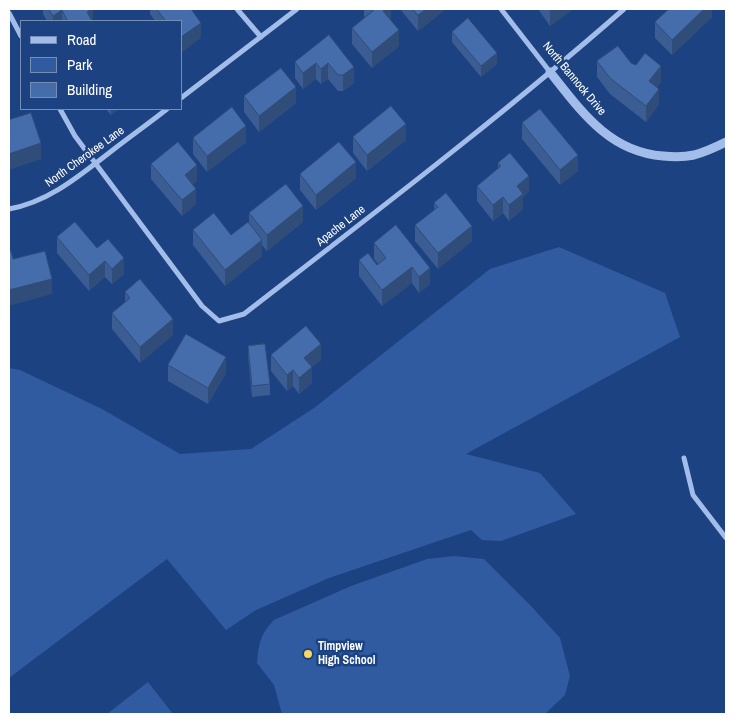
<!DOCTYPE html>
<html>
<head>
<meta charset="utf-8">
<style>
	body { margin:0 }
	#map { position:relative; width:735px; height:723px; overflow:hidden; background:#1d4281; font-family:"Archivo Narrow",sans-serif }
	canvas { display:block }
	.frame { position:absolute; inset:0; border:10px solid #fff; pointer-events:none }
	.legend { position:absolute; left:20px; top:20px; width:162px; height:90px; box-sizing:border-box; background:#1d4281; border:1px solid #778eb3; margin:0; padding:6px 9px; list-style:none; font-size:15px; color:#fff }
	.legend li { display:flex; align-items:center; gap:10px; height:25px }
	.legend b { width:25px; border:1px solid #778eb3 }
</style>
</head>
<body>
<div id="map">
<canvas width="735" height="723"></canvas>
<div class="frame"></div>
<ul class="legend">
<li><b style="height:6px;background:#a2bde9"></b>Road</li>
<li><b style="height:14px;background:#305ba0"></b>Park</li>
<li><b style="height:14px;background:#456cab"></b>Building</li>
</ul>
</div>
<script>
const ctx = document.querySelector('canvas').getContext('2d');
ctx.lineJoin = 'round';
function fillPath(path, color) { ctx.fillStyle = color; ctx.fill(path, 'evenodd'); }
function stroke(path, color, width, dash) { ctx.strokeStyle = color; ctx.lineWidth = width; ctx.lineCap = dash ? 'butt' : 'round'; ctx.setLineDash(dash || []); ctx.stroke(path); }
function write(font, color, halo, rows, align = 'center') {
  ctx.font = font + ' "Archivo Narrow",sans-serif'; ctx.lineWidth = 5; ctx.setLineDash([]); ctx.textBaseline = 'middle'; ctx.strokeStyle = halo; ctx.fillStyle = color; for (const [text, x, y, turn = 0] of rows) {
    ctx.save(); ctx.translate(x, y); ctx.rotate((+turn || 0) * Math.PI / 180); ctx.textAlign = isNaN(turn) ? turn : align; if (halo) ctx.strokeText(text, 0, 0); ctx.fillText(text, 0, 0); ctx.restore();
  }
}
fillPath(new Path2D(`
	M 559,247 L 665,293 L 680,337 L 466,454 L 540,473 L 576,514 L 501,541 L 482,540 L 471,530 L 329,578 L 256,610 L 226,630 L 167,559 L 9,678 L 9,368 L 20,370 L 102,409 L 180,454 L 251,449 L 314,408 L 490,269 Z
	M 454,556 L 484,559 L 531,606 L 560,638 L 570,676 L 565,695 L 545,714 L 282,714 L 274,685 L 257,663 C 259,643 260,635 274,620 L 351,586 L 427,559 Z
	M 148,682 L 173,714 L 107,714 Z`), '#305ba0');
stroke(new Path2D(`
	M 237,9 L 261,37
	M 501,9 L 550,72
	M 9,13 L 21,36
	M 181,98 L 297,9
	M 60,109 L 75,136 L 202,306 L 219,321 L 244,314 C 373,214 502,116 624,9
	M 9,209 C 48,202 78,177 109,153 C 128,138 148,124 167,109
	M 684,458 L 693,495 L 726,538`), '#a2bde9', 5);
stroke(new Path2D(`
	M 550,72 C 581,111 609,152 663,156 C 673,157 685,157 694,155 C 705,152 716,147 726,142`), '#a2bde9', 9);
fillPath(new Path2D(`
	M 43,9 L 93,9 L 93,21 L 47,21 L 43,14 Z
	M 150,9 L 191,9 L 201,38 L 181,21 L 155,21 L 150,14 Z
	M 364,9 L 391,9 L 391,20 L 399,46 L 372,68 L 352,44 L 352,28 L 365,17 L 364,16 Z
	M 400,9 L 446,9 L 418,31 Z
	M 538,9 L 573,9 L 550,26 Z
	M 712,9 L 712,17 L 672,55 L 655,38 L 655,22 Z
	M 452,32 L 497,64 L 481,77 L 452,42 Z
	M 329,35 L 354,83 L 343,91 L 338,91 L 328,79 L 321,84 L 316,79 L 303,89 L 295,78 L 295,62 Z
	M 597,61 L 631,63 L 661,82 L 657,87 L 659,104 L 646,122 L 610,94 L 597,77 Z
	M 244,96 L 296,103 L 259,132 L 244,112 Z
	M 106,109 L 119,109 L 111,115 Z
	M 522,123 L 578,171 L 560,185 L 522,139 Z
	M 353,137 L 406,140 L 367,171 L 353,153 Z
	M 193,138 L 246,142 L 207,172 L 193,154 Z
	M 498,163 L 529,192 L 523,197 L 523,209 L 509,221 L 503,213 L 493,221 L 477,201 L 477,186 L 498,169 Z
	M 151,164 L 197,181 L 193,184 L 196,204 L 182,216 L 151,179 Z
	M 300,174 L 356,178 L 316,210 L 300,190 Z
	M 434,203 L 472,241 L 438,269 L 415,241 L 415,225 L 434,210 Z
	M 249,213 L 303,222 L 267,251 L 262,245 L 262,256 L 225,286 L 193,245 L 193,230 L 231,235 L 249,224 Z
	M 396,225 L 430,284 L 419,293 L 412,283 L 382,306 L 359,276 L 359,260 L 377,265 L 378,264 L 374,259 L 374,243 Z
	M 57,237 L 97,248 L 124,274 L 112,284 L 105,277 L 89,291 L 57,253 Z
	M 125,292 L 173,335 L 140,363 L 112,329 L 112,313 L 125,302 Z
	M 248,346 L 270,384 L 270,395 L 252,397 L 248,356 Z
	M 271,355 L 321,360 L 311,367 L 312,383 L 299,394 L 293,386 L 287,391 L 271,371 Z
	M 168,365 L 226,373 L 208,404 L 168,381 Z`), '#3b5d93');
fillPath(new Path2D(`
	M 92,9 L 93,9 L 93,21 L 87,21 L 87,12 Z
	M 386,9 L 391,9 L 391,20 L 383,26 L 383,11 Z
	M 426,9 L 446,9 L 418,31 L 418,15 Z
	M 552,9 L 573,9 L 550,26 L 550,10 Z
	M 704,9 L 712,9 L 712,17 L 672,55 L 672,40 Z
	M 62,10 L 62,21 L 53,21 L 53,16 Z
	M 201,23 L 201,38 L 181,53 L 181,37 Z
	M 399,30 L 399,46 L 372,68 L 372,52 Z
	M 497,53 L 497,64 L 481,77 L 481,66 Z
	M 316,63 L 316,79 L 303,89 L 303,73 Z
	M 328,63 L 328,79 L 321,84 L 321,69 Z
	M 661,66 L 661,82 L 649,97 L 649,81 Z
	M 354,67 L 354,83 L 343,91 L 343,75 Z
	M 296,87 L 296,103 L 259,132 L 259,116 Z
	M 659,89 L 659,104 L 646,122 L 646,106 Z
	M 111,109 L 119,109 L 111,115 Z
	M 406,124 L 406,140 L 367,171 L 367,155 Z
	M 246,126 L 246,142 L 207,172 L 207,156 Z
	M 41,143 L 41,159 L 9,170 L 9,154 Z
	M 578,155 L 578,171 L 560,185 L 560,170 Z
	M 356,162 L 356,178 L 316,210 L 316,195 Z
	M 197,165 L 197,181 L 185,191 L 185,175 Z
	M 529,176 L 529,192 L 523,197 L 523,209 L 509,221 L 509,205 L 517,186 Z
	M 196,189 L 196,204 L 182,216 L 182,200 Z
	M 503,197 L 503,213 L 493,221 L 493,205 Z
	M 303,206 L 303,222 L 267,251 L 267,235 Z
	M 472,226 L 472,241 L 438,269 L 438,253 Z
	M 262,240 L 262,256 L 225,286 L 225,270 Z
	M 124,258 L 124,274 L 112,284 L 112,269 Z
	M 105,261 L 105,277 L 89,291 L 89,275 Z
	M 412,267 L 412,283 L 382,306 L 382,290 Z
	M 430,268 L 430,284 L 419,293 L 419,277 Z
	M 52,279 L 52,294 L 9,306 L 9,290 Z
	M 173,319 L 173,335 L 140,363 L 140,347 Z
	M 321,344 L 321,360 L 304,374 L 304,358 Z
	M 226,357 L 226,373 L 208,404 L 208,388 Z
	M 312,367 L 312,383 L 299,394 L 299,378 Z
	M 293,370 L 293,386 L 287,391 L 287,375 Z`), '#304c78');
const building = new Path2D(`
	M 49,9 L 92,9 L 87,12 L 92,21 L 64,21 L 67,20 L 62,10 L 53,16 Z
	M 157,9 L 191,9 L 201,23 L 181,37 L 181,21 L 166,21 Z
	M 371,9 L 386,9 L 383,11 L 399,30 L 372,52 L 352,28 L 373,11 Z
	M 413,9 L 426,9 L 418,15 Z
	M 669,9 L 704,9 L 672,40 L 655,22 Z
	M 468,18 L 497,53 L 481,66 L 452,32 Z
	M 329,35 L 354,67 L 343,75 L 338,75 L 328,63 L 321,69 L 316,63 L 303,73 L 295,62 Z
	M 618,46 L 631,63 L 636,65 L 645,53 L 661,66 L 649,81 L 659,89 L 646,106 L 610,78 L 597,61 Z
	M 281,68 L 296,87 L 259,116 L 244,96 Z
	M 391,106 L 406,124 L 367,155 L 353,137 Z
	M 232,107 L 246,126 L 207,156 L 193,138 Z
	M 540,109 L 578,155 L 560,170 L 522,123 Z
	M 31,113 L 41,143 L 9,154 L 9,120 Z
	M 178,142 L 197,165 L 185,175 L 196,189 L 182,200 L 151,164 Z
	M 339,142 L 356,162 L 316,195 L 300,174 Z
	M 510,153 L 529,176 L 517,186 L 523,194 L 509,205 L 503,197 L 493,205 L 477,186 L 501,166 L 498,163 Z
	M 286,184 L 303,206 L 267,235 L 249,213 Z
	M 446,193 L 472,226 L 438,253 L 415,225 L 438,207 L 434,203 Z
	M 214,213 L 231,235 L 248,222 L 262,240 L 225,270 L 193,230 Z
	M 75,222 L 97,248 L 108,239 L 124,258 L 112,269 L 105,261 L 89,275 L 57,237 Z
	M 396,225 L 430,268 L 419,277 L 412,267 L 382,290 L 359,260 L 368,253 L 377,265 L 386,258 L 374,243 Z
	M 9,251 L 11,251 L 13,259 L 45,251 L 52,279 L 9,290 Z
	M 140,279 L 173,319 L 140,347 L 112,313 L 130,298 L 125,292 Z
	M 306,326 L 321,344 L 304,358 L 312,367 L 299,378 L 293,370 L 287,375 L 271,355 Z
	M 186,334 L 226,357 L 208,388 L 168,365 Z
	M 265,344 L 270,384 L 252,386 L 248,346 Z`);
fillPath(building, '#456cab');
stroke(building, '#304c78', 1);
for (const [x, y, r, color] of [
	[308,654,5,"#f9d760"]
]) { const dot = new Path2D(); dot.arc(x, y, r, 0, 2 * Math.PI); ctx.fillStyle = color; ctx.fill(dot); stroke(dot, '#1d4281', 2); }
write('12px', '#fff', '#1d4281', [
	["North Bannock Drive",574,79,50],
	["North Cherokee Lane",85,157,-36],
	["Apache Lane",341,226,-38]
]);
write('bold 12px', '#fff', '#1d4281', [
	["Timpview",318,647],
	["High School",318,661]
], 'left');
</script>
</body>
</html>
